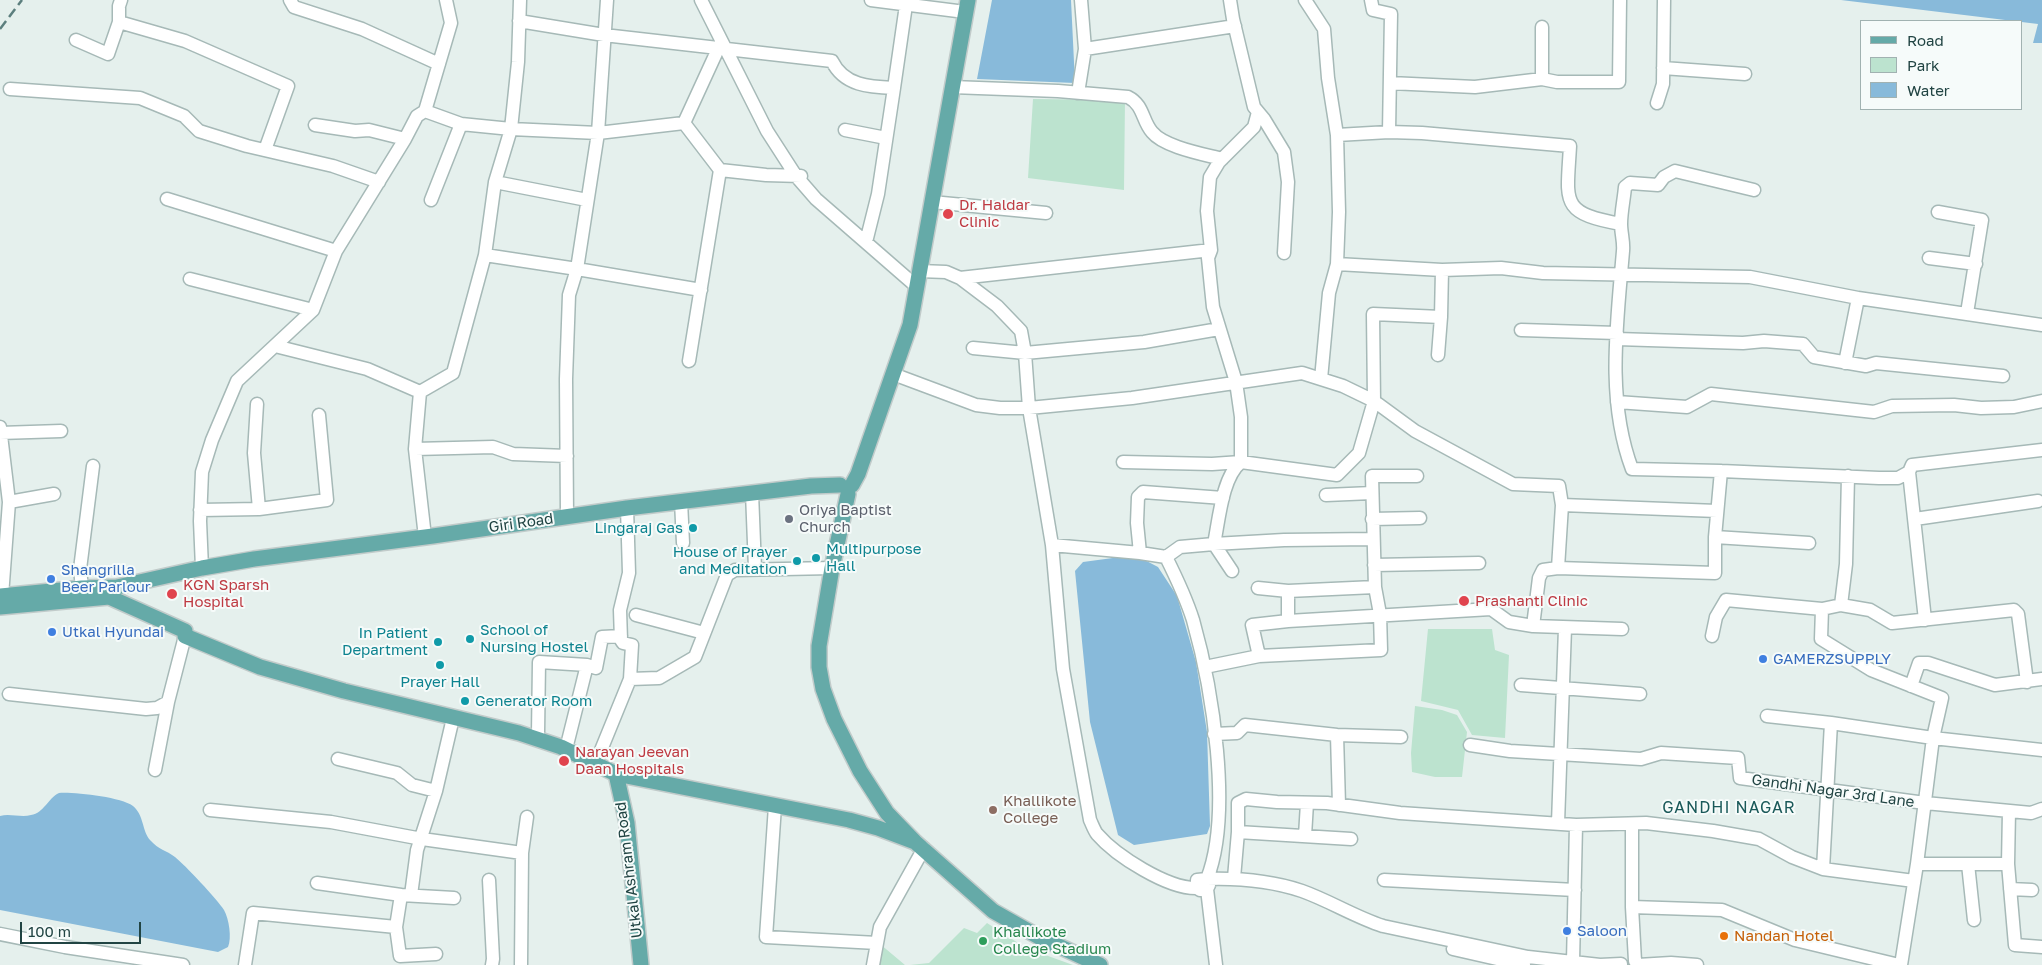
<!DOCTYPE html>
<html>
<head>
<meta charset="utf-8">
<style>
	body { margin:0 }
	#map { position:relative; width:2042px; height:965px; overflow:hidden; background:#e5f0ed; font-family:"Golos Text",sans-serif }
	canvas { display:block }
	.legend { position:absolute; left:1860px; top:20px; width:162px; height:90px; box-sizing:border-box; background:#f6fbfa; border:1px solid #a1b2b1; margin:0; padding:6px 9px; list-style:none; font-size:15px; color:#214443 }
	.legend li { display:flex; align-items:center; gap:10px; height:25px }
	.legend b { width:25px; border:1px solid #a1b2b1 }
	.scale { position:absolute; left:20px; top:922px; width:121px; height:22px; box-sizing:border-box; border:2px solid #214443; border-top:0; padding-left:6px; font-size:15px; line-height:18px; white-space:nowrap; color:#214443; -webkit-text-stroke:4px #f6fbfa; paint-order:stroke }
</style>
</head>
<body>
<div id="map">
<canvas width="2042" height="965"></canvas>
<ul class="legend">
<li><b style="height:6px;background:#65aaa8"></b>Road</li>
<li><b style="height:14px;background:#bce3cf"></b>Park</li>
<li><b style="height:14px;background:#88bada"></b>Water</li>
</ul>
<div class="scale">100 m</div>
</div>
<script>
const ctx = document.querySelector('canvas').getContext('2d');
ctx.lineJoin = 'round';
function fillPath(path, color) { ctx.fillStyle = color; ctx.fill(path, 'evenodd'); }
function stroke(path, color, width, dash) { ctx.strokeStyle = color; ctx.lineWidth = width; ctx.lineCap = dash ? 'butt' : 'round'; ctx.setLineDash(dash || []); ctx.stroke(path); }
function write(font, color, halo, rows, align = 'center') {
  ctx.font = font + ' "Golos Text",sans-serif'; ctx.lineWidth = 4; ctx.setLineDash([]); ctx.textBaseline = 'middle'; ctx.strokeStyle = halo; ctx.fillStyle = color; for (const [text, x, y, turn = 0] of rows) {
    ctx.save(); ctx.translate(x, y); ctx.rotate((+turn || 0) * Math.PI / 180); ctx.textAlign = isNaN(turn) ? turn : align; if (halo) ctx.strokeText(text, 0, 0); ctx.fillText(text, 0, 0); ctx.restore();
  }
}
fillPath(new Path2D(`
	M 1033,99 L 1125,100 L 1124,190 L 1028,178 Z
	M 1428,629 L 1492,629 L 1495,650 L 1509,655 L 1505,738 L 1472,735 L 1458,710 L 1421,701 Z
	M 1415,706 L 1442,710 L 1457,715 L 1467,732 L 1462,777 L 1435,777 L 1412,772 L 1411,753 Z
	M 987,923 L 1026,948 L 1073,965 L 910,965 L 929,963 L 964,928 L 977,933 Z
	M 880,944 L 905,965 L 879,965 Z`), '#bce3cf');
fillPath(new Path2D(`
	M 992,0 L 1071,0 L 1075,83 L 977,79 Z
	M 1841,0 L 2042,0 L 2042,43 L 2033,43 L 2038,24 Z
	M 1135,555 L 1158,567 L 1177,596 L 1196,662 L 1207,732 L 1210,826 L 1207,834 L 1134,845 L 1118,835 L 1090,722 L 1075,571 L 1083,562 Z
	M 59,793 C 75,792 120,797 133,806 C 144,815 142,831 150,840 C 159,850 166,850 175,857 C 184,864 218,900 224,910 C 229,919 232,938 228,947 L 218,952 L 0,910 L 0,816 C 10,813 21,818 31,815 C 44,813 48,798 59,793 Z`), '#88bada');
const minor = new Path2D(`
	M 290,0 L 294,7 L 362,29 L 439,64
	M 701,0 L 767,131 L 796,176 L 816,199 L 916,286
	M 871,0 L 965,12
	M 1230,0 L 1233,19 L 1254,107 L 1264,119 L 1284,152 L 1288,182 L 1284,253
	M 1305,0 L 1324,29 L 1328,78 L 1337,135 L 1339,212 L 1337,264 L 1329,293 L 1321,379
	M 1371,0 L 1373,10 L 1391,14 L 1389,132
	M 519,21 L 604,35 L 832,61 C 844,86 870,87 894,88 L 878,194 L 867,238
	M 119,22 L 119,6 L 121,0
	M 76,40 L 108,54 L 119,22 L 185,41 L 288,86 L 265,150
	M 1085,49 L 1235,26
	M 1663,68 L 1745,74
	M 1542,79 L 1557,82 L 1619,82 L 1620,0
	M 1390,83 L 1475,87 L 1542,79 L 1542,27
	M 952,87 L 1058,91 L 1128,97 C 1144,105 1142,121 1152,132 C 1164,147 1203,154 1222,159
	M 894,88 L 906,5
	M 10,89 L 140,98 L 184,116 L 199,131 L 247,146 L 333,166 L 379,182
	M 1078,93 L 1085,49 L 1081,0
	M 1657,103 L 1663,84 L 1664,0
	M 425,111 L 461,124 L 511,129 L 598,133 L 684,123
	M 684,123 L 720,170 L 766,175 L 801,176
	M 684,123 L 718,49
	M 315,125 L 355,131 L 369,130 L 405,139
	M 845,130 L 886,138
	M 1337,135 L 1389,132 L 1422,133 L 1570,146 C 1567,202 1559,213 1621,224
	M 495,182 L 587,200
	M 1754,190 L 1675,171 L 1664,177 L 1658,185 L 1630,183 L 1625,187 C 1624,199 1621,212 1621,224 C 1621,233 1624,242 1623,251 C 1617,323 1606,400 1632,469 L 1721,471 L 1879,478 L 1898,478 L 1909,472
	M 167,199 L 336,251
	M 431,200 L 461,124
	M 932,202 L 1046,213
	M 1938,212 L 1982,220 L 1967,313
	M 485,255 L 577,269 L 701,290
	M 1929,258 L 1976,264
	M 1337,264 L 1442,270 L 1501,268 L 1543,273 L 1750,277 L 1858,298 L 2042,325
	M 919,271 L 946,272 L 960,278 L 997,306 L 1021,331 L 1025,353 L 1029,408 L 1052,545 L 1063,669 L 1090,820 C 1092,824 1094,830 1097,834 C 1116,856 1168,889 1197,888
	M 960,278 L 1211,250
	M 190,279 L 313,310
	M 1521,330 L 1617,333
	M 1617,339 L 1743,343 L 1764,341 L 1803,344 L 1814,357 L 1866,366 L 1876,363 L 2003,376
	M 275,346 L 367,369 L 420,392
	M 973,348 L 1025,353 L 1144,342 L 1219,329
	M 1438,355 L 1441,317 L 1442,270
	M 689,361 L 720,170
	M 1845,363 L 1858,298
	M 893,374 L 976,405 L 1000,408 L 1029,408 L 1132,398 L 1302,373 L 1343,386 L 1374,401 L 1415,431 L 1513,484 L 1559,486 L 1562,505 L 1558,568
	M 1617,402 L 1687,407 L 1711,394 L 1874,412 L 1892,406 L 1954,405 L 1981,408 L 2014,407 L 2042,401
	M 257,404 L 254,453 L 259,509
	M 0,427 L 9,502 L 2,596
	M 0,433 L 61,431
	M 415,449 L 493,447 L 513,454 L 567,456
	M 1123,462 L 1212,464 L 1241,462 L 1337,475 L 1359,453 L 1374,401 L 1373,314 L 1441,317
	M 752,493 L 755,568
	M 1326,495 L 1372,493
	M 681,501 L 683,543
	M 9,502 L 54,494
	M 1562,505 L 1717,511
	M 200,510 L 259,509 L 327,500 L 319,415
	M 567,516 L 566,379 L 569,295 L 577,269 L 598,133 L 607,0
	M 1372,519 L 1420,518
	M 1915,519 L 2038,501
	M 425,537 L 415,449 L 420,392 L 453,373 L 485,255 L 495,182 L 511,129 L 518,62 L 520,0
	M 1715,537 L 1809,543
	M 1052,545 L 1140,553 L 1166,557 C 1176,577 1186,598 1193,620 C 1212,687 1233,813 1207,879 C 1238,878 1272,881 1302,891 C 1330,901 1355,917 1383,926 L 1528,957 L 1600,965 L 1621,964
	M 1140,553 L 1137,523 L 1138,497 L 1143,492 L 1223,498
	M 1166,557 L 1180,547 L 1214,544 L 1284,540 L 1373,539
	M 1374,565 L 1479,563
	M 202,568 L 200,521 L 202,472 L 212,440 L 237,381 L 313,310 L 336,251 L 405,139 L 417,116 L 425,111 L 451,23 L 446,0
	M 1232,571 L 1214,544 C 1219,520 1222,477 1241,462 L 1241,417 L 1236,382 L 1213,307 L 1208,258 L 1211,250 L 1207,211 L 1210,177 L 1219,162 L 1254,127 L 1258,112
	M 82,588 L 80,569 L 93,466
	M 1258,588 L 1288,591
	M 1841,605 L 1846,564 L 1848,476
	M 1822,609 L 1821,639 L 1871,670 L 1942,698 L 1933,738 L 1917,864 L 1901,965
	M 636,615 L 704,633
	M 1925,620 L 1909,472 L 1912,465 L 2042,450
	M 1288,621 L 1491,609 L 1509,622 L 1533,626 L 1622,629
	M 1533,626 L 1539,578 L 1543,570 L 1558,568 L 1715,573 L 1715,537 L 1721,471
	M 1712,636 L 1716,617 L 1726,600 L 1822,609 L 1841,605 L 1870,610 L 1892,623 L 2014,610 L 2018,614 L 2027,682
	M 1259,656 L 1252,625 L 1288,621 L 1288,591 L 1375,587
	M 1205,667 L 1259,656 L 1381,650 L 1380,614 L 1375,587 L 1372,476 L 1417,476
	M 630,679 L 659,678 L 695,657 L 727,575 L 735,570 L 832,568
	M 1521,685 L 1640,694
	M 1911,686 L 1919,663 L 1928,663 L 1995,685 L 2042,679
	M 9,694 L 146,709 L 157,708 L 168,702
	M 1767,716 L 1831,723 L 1933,738 L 2042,750
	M 538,734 L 539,662 L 587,665 L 596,668 L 602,637 L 621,636
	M 1214,734 L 1237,733 L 1245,725 L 1337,735 L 1401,737
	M 1337,735 L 1339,805
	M 567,745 L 587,665
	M 1470,745 L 1510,751 L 1641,759 L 1661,753 L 1738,758 L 1740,778 L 1925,803 L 2031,813 L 2042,809
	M 338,759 L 397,773 L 412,785 L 436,791
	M 597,760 L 630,679 L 632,645 L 623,643 L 621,640 L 620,610 L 629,573 L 627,508
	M 155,770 L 168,702 L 185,636
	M 775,806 L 766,937 L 877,943
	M 210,810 L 331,822 L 422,839 L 522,853
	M 2009,811 L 2008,864 L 2015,945 L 2042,947
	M 1558,823 L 1565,628
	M 1632,824 L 1632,907 L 1635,961
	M 1238,832 L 1351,839
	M 1305,836 L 1307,803
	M 1917,864 L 2008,864
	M 1968,864 L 1974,920
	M 1823,869 L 1831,723
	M 1234,878 L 1238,832 L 1238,803 L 1246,799 L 1277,802 L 1327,803 L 1400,813 L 1576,825 L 1646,823 L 1713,831 L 1759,839 L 1792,857 L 1823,869 L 1914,881
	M 489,880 L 493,959 L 492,965
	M 1384,880 L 1575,890
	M 317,883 L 401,895 L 454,898
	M 1207,889 L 1200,890 L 1197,888 L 1197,880 L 1207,879 L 1209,885 L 1207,889 L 1216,965
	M 2010,889 L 2032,890
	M 401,895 L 396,927 L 400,956 L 436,954
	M 411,895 L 417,850 L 436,791 L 453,718
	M 1632,907 L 1722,910 L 1795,940 L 1899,965
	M 0,934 L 65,947 L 183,965
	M 1453,949 L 1524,965
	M 1573,962 L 1576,825
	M 245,965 L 253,913 L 396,927
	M 521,965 L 522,853 L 527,817
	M 873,965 L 880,927 L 924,848
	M 1638,965 L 1671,963 L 1697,965`);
const major = new Path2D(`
	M 852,485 L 858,474 L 910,325 L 968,0
	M 848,494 L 832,568 L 819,646 L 819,667 L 823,689 L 834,719 L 860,771 L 887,813 L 915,842 L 993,911 L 1039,937 L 1100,965
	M 0,596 L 82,588 L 117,587 L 202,568 L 254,559 L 433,536 L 627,508 L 811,486 L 840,485
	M 0,607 L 109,597 L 185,631 L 185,636 L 260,667 L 344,691 L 519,733 L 561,747 L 616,774 L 849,820 L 878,828 L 915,842
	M 616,774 L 627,823 L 641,965`);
stroke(minor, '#a6b9b7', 15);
stroke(major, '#c1cbca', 18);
stroke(minor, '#fff', 12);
stroke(major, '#65aaa8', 15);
stroke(new Path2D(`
	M 0,29 L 22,0`), '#5c7f7e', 2.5, [10, 5]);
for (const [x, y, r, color] of [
	[948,214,6,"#e0444e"],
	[789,519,5,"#6b7280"],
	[693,528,5,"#0f9aa8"],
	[816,558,5,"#0f9aa8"],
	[797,561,5,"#0f9aa8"],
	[51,579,5,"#3f7fe0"],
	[172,594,6,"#e0444e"],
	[1464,601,6,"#e0444e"],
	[52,632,5,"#3f7fe0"],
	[470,639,5,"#0f9aa8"],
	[438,642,5,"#0f9aa8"],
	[1763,659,5,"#3f7fe0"],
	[440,665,5,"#0f9aa8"],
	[465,701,5,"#0f9aa8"],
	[564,761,6,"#e0444e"],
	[993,810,5,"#8d6e63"],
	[1567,931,5,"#3f7fe0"],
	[1724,936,5,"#e8710a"],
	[983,941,5,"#2e9e5b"]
]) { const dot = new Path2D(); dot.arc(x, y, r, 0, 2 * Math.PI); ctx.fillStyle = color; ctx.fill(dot); stroke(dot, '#f6fbfa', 2); }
write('15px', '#be3a42', '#f6fbfa', [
	["Dr. Haldar",959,205],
	["Clinic",959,222],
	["KGN Sparsh",183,585],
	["Hospital",183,602],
	["Prashanti Clinic",1475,601],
	["Narayan Jeevan",575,752],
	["Daan Hospitals",575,769]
], 'left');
write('15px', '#5b616d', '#f6fbfa', [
	["Oriya Baptist",799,510],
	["Church",799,527]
], 'left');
write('15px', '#214443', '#f6fbfa', [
	["Giri Road",521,523,-8],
	["Gandhi Nagar 3rd Lane",1833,791,8],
	["Utkal Ashram Road",629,870,-97]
]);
write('15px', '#0d838f', '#f6fbfa', [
	["Lingaraj Gas",683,528],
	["Multipurpose",826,549,"left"],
	["Hall",826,566,"left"],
	["House of Prayer",787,552],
	["and Meditation",787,569],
	["School of",480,630,"left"],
	["Nursing Hostel",480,647,"left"],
	["In Patient",428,633],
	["Department",428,650],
	["Prayer Hall",440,682,"center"],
	["Generator Room",475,701,"left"]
], 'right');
write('15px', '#366cbe', '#f6fbfa', [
	["Shangrilla",61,570],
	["Beer Parlour",61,587],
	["Utkal Hyundai",62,632],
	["GAMERZSUPPLY",1773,659],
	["Saloon",1577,931]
], 'left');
write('15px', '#785e54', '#f6fbfa', [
	["Khallikote",1003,801],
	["College",1003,818]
], 'left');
write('15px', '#27864d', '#f6fbfa', [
	["Khallikote",993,932],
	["College Stadium",993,949]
], 'left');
write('15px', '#c56008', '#f6fbfa', [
	["Nandan Hotel",1734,936]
], 'left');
ctx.letterSpacing = '1px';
write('16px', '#1a5959', '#f6fbfa', [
	["GANDHI NAGAR",1729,808]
]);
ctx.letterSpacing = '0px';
</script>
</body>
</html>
